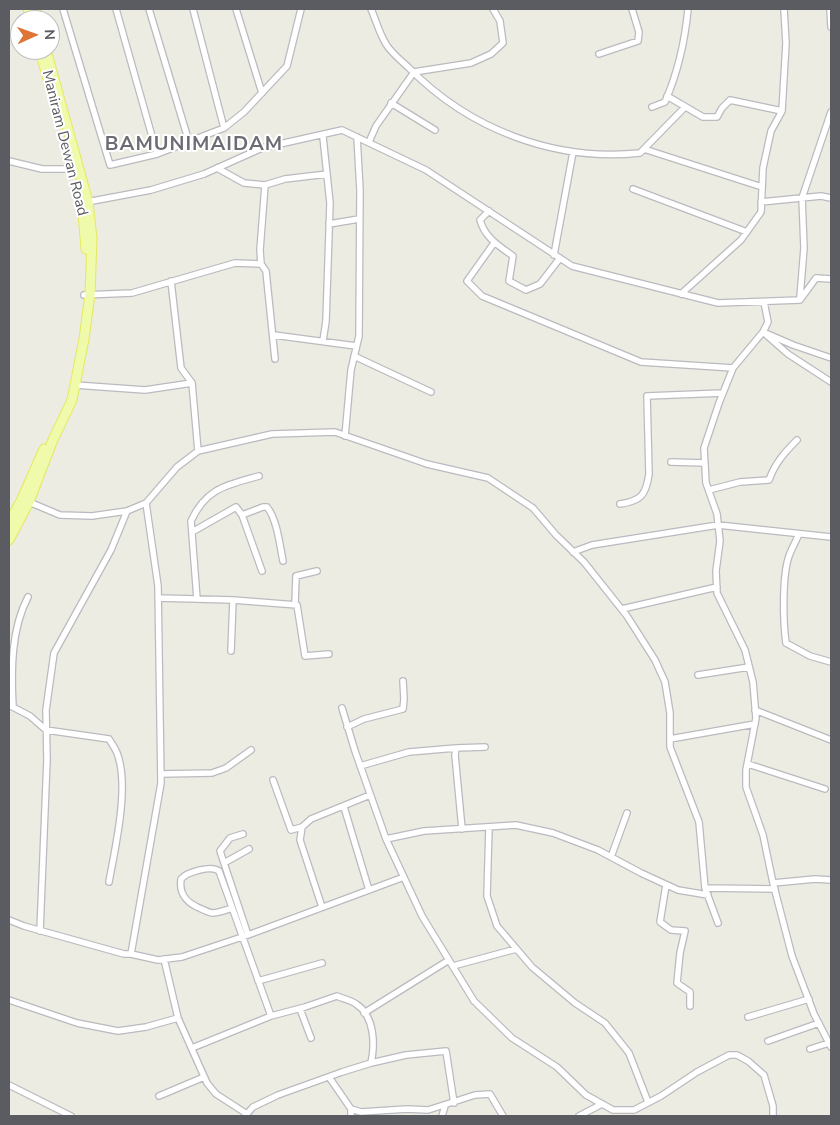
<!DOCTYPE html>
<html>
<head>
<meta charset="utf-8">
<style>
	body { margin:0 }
	#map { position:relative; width:840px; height:1125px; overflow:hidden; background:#ecece2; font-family:"Nunito Sans",sans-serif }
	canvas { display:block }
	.frame { position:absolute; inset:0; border:10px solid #5b5c62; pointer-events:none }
	.north { position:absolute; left:10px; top:10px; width:50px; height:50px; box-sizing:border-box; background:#fff; border:1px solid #bdbec0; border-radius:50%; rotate:88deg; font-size:14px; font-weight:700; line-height:20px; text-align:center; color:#5b5c62 }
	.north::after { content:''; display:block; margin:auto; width:18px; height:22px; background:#de7537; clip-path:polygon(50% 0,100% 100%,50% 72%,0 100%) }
</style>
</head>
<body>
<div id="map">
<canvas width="840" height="1125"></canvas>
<div class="frame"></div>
<div class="north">N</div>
</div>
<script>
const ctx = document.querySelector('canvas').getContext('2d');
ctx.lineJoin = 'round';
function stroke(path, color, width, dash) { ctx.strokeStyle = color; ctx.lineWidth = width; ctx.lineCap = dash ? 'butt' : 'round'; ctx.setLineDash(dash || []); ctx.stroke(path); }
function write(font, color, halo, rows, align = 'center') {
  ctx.font = font + ' "Nunito Sans",sans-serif'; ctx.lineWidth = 4; ctx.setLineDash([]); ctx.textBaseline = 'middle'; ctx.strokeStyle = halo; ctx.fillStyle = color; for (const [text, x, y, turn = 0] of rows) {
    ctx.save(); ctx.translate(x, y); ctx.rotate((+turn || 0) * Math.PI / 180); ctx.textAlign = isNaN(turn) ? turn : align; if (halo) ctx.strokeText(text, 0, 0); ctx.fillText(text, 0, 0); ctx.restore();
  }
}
const street = new Path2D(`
	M 63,9 L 110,165 L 157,154 L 224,128 L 244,112 L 287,66 L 301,9
	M 116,9 L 157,154
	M 149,9 L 189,142
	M 193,9 L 224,128
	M 236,9 L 262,93
	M 371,9 C 376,20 379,33 386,44 C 391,53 402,61 409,68 C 469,129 554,162 640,153 L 685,107
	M 830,9 L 831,27
	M 599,54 L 638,41 L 639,32 L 632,9
	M 667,96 L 703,117 L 717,117 L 722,108 L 730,100 L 782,111
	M 391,103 L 435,130
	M 652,107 L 665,102 C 678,72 685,41 688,9
	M 323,137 L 330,203 L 326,321 L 323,341
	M 369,142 L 376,126 L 414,72 L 471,63 L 491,54 L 503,43 L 500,21 L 493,9
	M 644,149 L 762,187
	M 9,161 L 42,169 L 79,169
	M 217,168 L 244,183 L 265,185 L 285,179 L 327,174
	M 633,189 L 747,232
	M 87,202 L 151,190 L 204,174 L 262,148 L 342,130 L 426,170 L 572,266 L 718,303 L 800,300 L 816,278 L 831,279
	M 761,202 L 821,196 L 831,198
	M 489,211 L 480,220 C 485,238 499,246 513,256 L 509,281 L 526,290 L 540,284 L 560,258
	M 329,224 L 359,219
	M 494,243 L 467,281 L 482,296 L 641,362 L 733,368
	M 554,255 L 573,152
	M 261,264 L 260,250 L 265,185
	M 171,281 L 181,368 L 192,383 L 198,451
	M 681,294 L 741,240 L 761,212 L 763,168 L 771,131 L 782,111 L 786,43 L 784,9
	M 84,295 L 132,293 L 235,263 L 261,264 L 266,271 L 275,359
	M 800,297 L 804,248 L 802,198 L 831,112
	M 764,302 L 768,322 L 763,332 L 733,368 L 719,403 L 704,448 L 706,483 L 717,514 L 720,541 L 716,571 L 717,593 L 745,650 L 753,682 L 756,718 L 746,770 L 746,787 L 763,835 L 773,883 L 792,956 L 814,1014 L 831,1047
	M 274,335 L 356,346
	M 354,356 L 431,392
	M 831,358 L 793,345 L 763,332 L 788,354 L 831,382
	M 75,385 L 145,390 L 192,383
	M 345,436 L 351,370 L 359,336 L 360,190 L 357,137
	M 671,462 L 705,463
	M 709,490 L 740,482 L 769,480 C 775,463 785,452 797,440
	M 29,502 L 60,515 L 92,516 L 127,511 L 146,503 L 177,467 L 198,451 L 272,434 L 335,432 L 427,464 L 488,478 L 533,508 L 556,535 L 584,562 L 627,616 L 655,660 L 665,682 L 670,713 L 670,747 L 699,822 L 705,888 L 718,923
	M 620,504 C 641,501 646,495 649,474 L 647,396 L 723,393
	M 242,515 L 263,507 L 267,507 C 277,519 280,546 283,561
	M 192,532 L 236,507 L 242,515 L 262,571
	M 799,534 C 796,541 792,548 789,556 C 782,576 783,622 786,643 L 810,656 L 831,662
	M 573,552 L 592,545 L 718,525 L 831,537
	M 158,598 L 233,600 L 297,605 L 305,656 L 329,654
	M 197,599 L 191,521 C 206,488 227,485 259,476
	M 295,604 L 296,576 L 317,571
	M 622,609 L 717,587
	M 231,651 L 233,600
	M 698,675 L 749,667
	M 9,705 L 30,716 L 46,730 L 109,739 C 112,744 115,748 117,753 C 130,786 115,848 109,882
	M 13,707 C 11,671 11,629 28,597
	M 342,708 L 355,751 L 386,839 L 422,916 L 474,1001 L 512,1038 L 557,1067 L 586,1095 L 613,1110 L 634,1110 L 661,1096 L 697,1072 L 729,1055 L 737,1055 L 748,1061 L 764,1075 L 773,1106 L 773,1116
	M 755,710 L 831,740
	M 347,727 L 364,719 L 403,709 L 404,699 L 403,681
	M 670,739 L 755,724
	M 748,764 L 825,789
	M 360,766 L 409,752 L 456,748
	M 161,774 L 212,773 L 226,768 L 251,750
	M 273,780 L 291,830 L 302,827
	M 344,807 L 369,890
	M 489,827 L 487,896 L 497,926 L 532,967 L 575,1003 L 605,1023 L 629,1053 L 648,1102
	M 462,829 L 455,755 L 456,748 L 485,747
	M 243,834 L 230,838 L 220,851 L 248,935
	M 386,839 L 424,831 L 516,825 L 553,833 L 598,850 L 641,873 L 678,890 L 708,895
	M 611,857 L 627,813
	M 224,863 L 249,849
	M 773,883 L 815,879 L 831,880
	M 666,885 L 660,922 L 671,930 L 685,931 L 680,953 L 677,983 L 690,992 L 690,1006
	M 705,888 L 775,889
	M 322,907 L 300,840 L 302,827 L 311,819 L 370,795
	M 232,908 C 226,910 219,913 212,913 C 207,912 202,909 197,907 C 185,901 179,893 181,879 C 187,872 211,865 219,871 L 271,1016
	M 9,920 L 24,926 L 124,954 L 131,954 L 158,960 L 182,957 L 248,935 L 404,877
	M 40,931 L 47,760 L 46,710 L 54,653 L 111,550 L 127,511
	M 131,954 L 161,783 L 158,586 L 146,503
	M 164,959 L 178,1018 L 207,1083 L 216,1094 L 247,1114
	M 453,966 L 516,949
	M 258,981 L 322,963
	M 9,1000 L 77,1023 L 118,1031 L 146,1027 L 178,1018
	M 300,1009 L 311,1038
	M 364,1013 L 449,960
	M 748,1017 L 809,999
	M 768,1041 L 819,1023
	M 192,1048 L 271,1016 L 305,1007 L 337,996 C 343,999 351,1000 356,1004 C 375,1016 375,1045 371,1063 L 342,1072 L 278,1095 L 253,1107 L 245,1116
	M 810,1049 L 829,1043
	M 371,1063 L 406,1055 L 446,1051 L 454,1103
	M 329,1077 L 351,1109 L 361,1112 L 407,1109 L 428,1110 L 475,1095 L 490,1094 L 503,1116
	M 9,1085 L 71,1116
	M 159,1096 L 204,1077
	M 351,1109 L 351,1116
	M 442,1116 L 445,1106
	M 579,1116 L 602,1104`);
const primary = new Path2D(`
	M 28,9 L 31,20
	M 35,9 L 38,20
	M 40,50 L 50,87
	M 80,193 L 82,202 L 86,249
	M 9,523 L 21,501 L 44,449
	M 9,540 L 29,502 L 52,442 L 72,400 L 84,339 L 90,294 L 92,239 L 88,202 L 46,50`);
stroke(street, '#babac0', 8);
stroke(primary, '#e6e85f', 11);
stroke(street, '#fff', 5.5);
stroke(primary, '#effaaa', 9);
write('15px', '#5b5c62', '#fff', [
	["Maniram Dewan Road",64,143,76]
]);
ctx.letterSpacing = '1px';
write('bold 20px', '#6c6d74', '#fff', [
	["BAMUNIMAIDAM",194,145]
]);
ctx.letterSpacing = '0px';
</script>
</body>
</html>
